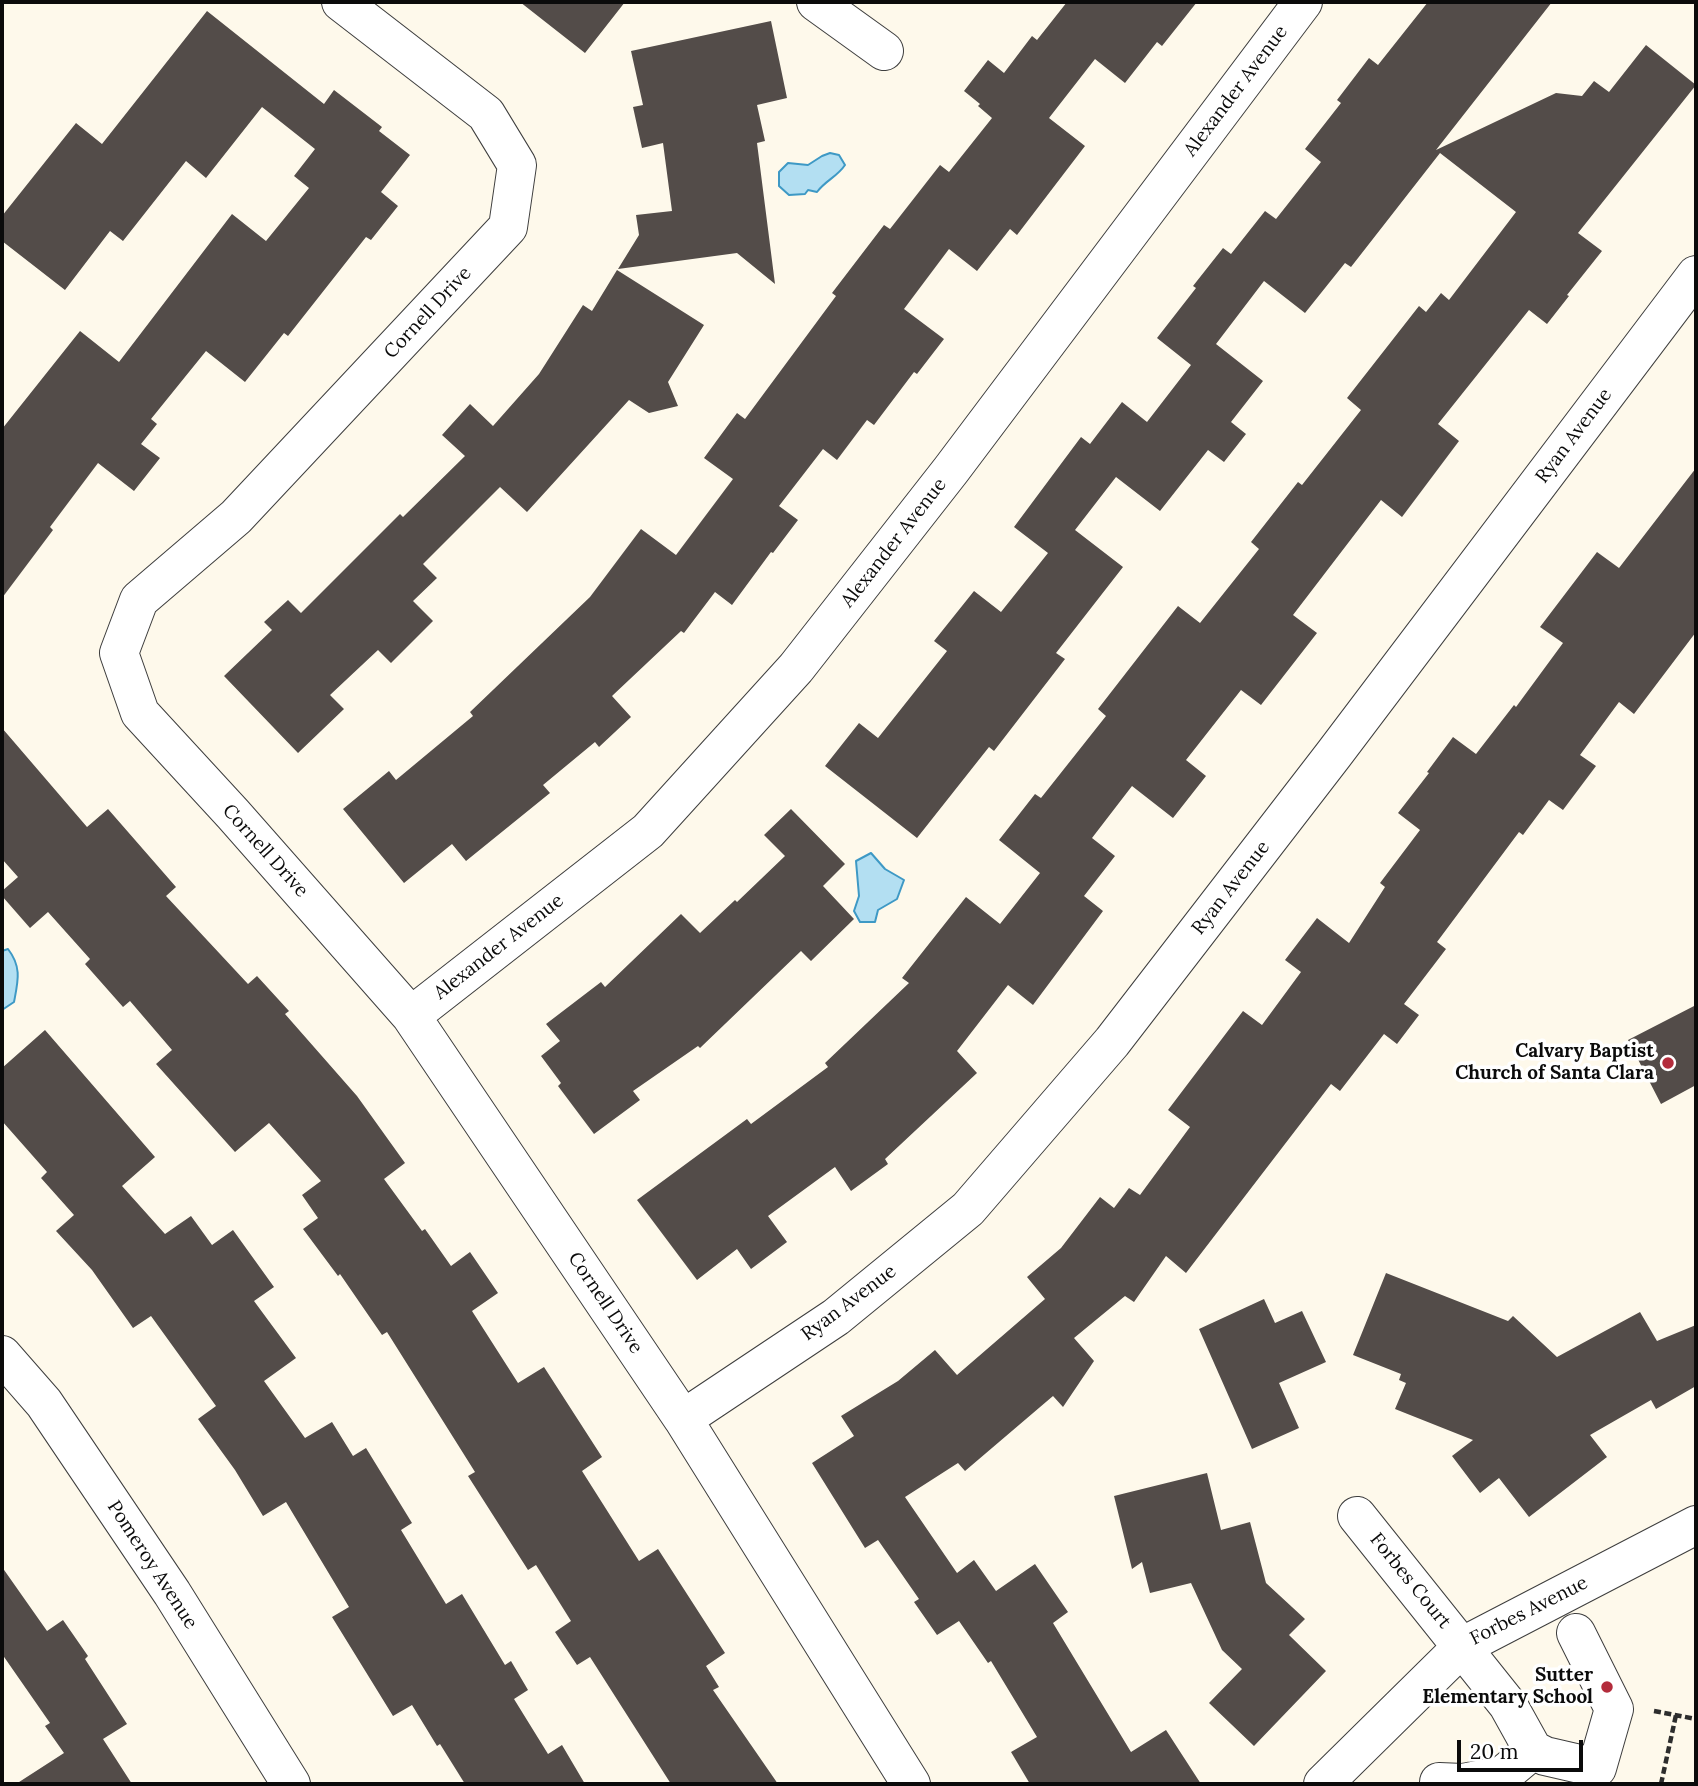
<!DOCTYPE html>
<html>
<head>
<meta charset="utf-8">
<style>
	body { margin:0 }
	#map { position:relative; width:1698px; height:1786px; overflow:hidden; background:#fef9eb; font-family:Lora,serif }
	canvas { display:block }
	.frame { position:absolute; inset:0; border:4px solid #0b0b0b; pointer-events:none }
	.scale { position:absolute; left:1457px; top:1740px; width:126px; height:32px; box-sizing:border-box; border:4px solid #0b0b0b; border-top:0; padding-left:9px; font-size:21px; line-height:24px; white-space:nowrap; color:#0b0b0b; -webkit-text-stroke:5px #fff; paint-order:stroke }
</style>
</head>
<body>
<div id="map">
<canvas width="1698" height="1786"></canvas>
<div class="frame"></div>
<div class="scale">20 m</div>
</div>
<script>
const ctx = document.querySelector('canvas').getContext('2d');
ctx.lineJoin = 'round';
function fillPath(path, color) { ctx.fillStyle = color; ctx.fill(path, 'evenodd'); }
function stroke(path, color, width, dash) { ctx.strokeStyle = color; ctx.lineWidth = width; ctx.lineCap = dash ? 'butt' : 'round'; ctx.setLineDash(dash || []); ctx.stroke(path); }
function write(font, color, halo, rows, align = 'center') {
  ctx.font = font + ' Lora,serif'; ctx.lineWidth = 7; ctx.setLineDash([]); ctx.textBaseline = 'middle'; ctx.strokeStyle = halo; ctx.fillStyle = color; for (const [text, x, y, turn = 0] of rows) {
    ctx.save(); ctx.translate(x, y); ctx.rotate((+turn || 0) * Math.PI / 180); ctx.textAlign = isNaN(turn) ? turn : align; if (halo) ctx.strokeText(text, 0, 0); ctx.fillText(text, 0, 0); ctx.restore();
  }
}
const water = new Path2D(`
	M 830,153 L 839,155 L 845,165 C 837,177 826,180 817,192 L 808,190 L 805,194 L 789,195 L 779,186 L 779,172 L 788,163 L 808,165 L 822,156 Z
	M 871,853 L 885,869 L 904,880 L 897,899 L 878,910 L 875,922 L 860,922 L 854,911 L 859,896 L 856,861 Z
	M 8,949 C 22,967 18,981 14,1002 L 2,1010 L 2,951 Z`);
fillPath(water, '#b3dff2');
stroke(water, '#3e99c5', 2);
fillPath(new Path2D(`
	M 520,2 L 625,2 L 585,53 Z
	M 1067,2 L 1197,2 L 1162,46 L 1157,42 L 1125,83 L 1095,59 L 1049,118 L 1085,146 L 1017,235 L 1010,229 L 977,271 L 949,249 L 904,309 L 944,339 L 917,374 L 914,372 L 874,425 L 867,420 L 837,460 L 823,449 L 779,506 L 798,520 L 773,553 L 771,552 L 732,605 L 715,592 L 684,633 L 681,631 L 612,696 L 631,717 L 599,747 L 595,742 L 543,785 L 550,793 L 466,861 L 452,844 L 404,883 L 343,809 L 389,771 L 396,780 L 473,716 L 470,712 L 590,597 L 641,529 L 676,555 L 733,479 L 704,458 L 737,413 L 745,419 L 836,296 L 832,293 L 884,225 L 890,229 L 940,165 L 949,172 L 992,118 L 978,106 L 980,104 L 964,91 L 988,60 L 1004,73 L 1032,36 L 1037,40 Z
	M 1428,2 L 1552,2 L 1436,150 L 1556,93 L 1582,96 L 1594,81 L 1609,92 L 1646,45 L 1696,85 L 1578,233 L 1602,251 L 1567,295 L 1569,296 L 1547,324 L 1529,310 L 1438,424 L 1459,441 L 1402,517 L 1381,500 L 1293,615 L 1317,633 L 1261,705 L 1241,690 L 1186,760 L 1206,776 L 1173,818 L 1132,786 L 1092,838 L 1115,856 L 1084,896 L 1103,911 L 1033,1005 L 1008,985 L 957,1051 L 977,1073 L 885,1159 L 888,1164 L 851,1191 L 835,1167 L 768,1216 L 787,1242 L 751,1269 L 737,1249 L 697,1280 L 637,1200 L 747,1119 L 751,1124 L 828,1067 L 825,1063 L 909,983 L 902,978 L 966,897 L 1000,924 L 1040,873 L 999,840 L 1035,794 L 1041,798 L 1106,716 L 1098,709 L 1178,606 L 1200,623 L 1259,549 L 1251,542 L 1298,482 L 1302,485 L 1361,410 L 1347,398 L 1419,306 L 1426,312 L 1441,293 L 1449,300 L 1516,212 L 1440,153 L 1351,267 L 1345,263 L 1305,313 L 1264,281 L 1216,344 L 1263,381 L 1231,422 L 1246,434 L 1224,462 L 1208,450 L 1160,511 L 1116,477 L 1075,530 L 1123,567 L 1056,653 L 1065,659 L 994,751 L 989,747 L 917,838 L 825,766 L 859,723 L 878,738 L 947,651 L 934,641 L 974,591 L 1001,612 L 1048,553 L 1014,527 L 1081,437 L 1090,444 L 1122,402 L 1147,422 L 1191,365 L 1157,338 L 1196,288 L 1193,286 L 1223,248 L 1231,254 L 1265,211 L 1276,219 L 1321,162 L 1305,149 L 1341,103 L 1337,100 L 1369,58 L 1378,65 Z
	M 207,11 L 324,104 L 334,90 L 382,127 L 379,131 L 410,155 L 381,192 L 398,206 L 371,240 L 366,237 L 288,336 L 284,333 L 245,382 L 206,351 L 151,419 L 157,424 L 141,444 L 160,458 L 134,491 L 98,463 L 50,527 L 53,530 L 2,598 L 2,429 L 80,331 L 119,362 L 232,214 L 266,241 L 309,188 L 294,176 L 315,149 L 262,107 L 206,178 L 186,161 L 123,241 L 110,231 L 65,290 L 2,241 L 2,216 L 76,123 L 102,144 Z
	M 771,21 L 787,98 L 757,105 L 765,141 L 757,143 L 775,284 L 737,253 L 618,269 L 639,235 L 636,215 L 672,211 L 663,143 L 642,148 L 633,107 L 643,105 L 631,51 Z
	M 617,270 L 704,325 L 668,382 L 678,406 L 649,413 L 629,400 L 527,512 L 500,487 L 423,564 L 437,578 L 413,601 L 433,621 L 391,663 L 378,650 L 330,695 L 344,709 L 298,753 L 224,676 L 272,630 L 264,622 L 288,600 L 301,613 L 400,514 L 403,517 L 465,456 L 442,435 L 470,404 L 493,426 L 539,374 L 583,305 L 592,311 Z
	M 1696,468 L 1696,632 L 1634,714 L 1619,702 L 1580,755 L 1596,766 L 1563,810 L 1549,800 L 1523,835 L 1519,832 L 1437,942 L 1446,949 L 1404,1004 L 1419,1015 L 1397,1044 L 1384,1034 L 1340,1091 L 1331,1084 L 1186,1273 L 1166,1256 L 1134,1302 L 1125,1296 L 1074,1338 L 1094,1361 L 1063,1407 L 1053,1396 L 965,1471 L 958,1463 L 905,1497 L 957,1573 L 974,1560 L 996,1591 L 1035,1564 L 1068,1612 L 1053,1623 L 1131,1752 L 1166,1730 L 1201,1784 L 1030,1784 L 1011,1752 L 1037,1737 L 991,1661 L 988,1663 L 959,1621 L 937,1635 L 914,1602 L 919,1599 L 878,1540 L 865,1548 L 812,1463 L 854,1436 L 841,1416 L 898,1381 L 935,1350 L 957,1375 L 1045,1299 L 1027,1277 L 1061,1248 L 1100,1197 L 1114,1208 L 1129,1188 L 1140,1195 L 1190,1127 L 1168,1110 L 1243,1011 L 1262,1025 L 1301,972 L 1285,960 L 1317,918 L 1349,943 L 1385,887 L 1380,883 L 1420,830 L 1398,813 L 1429,773 L 1427,772 L 1453,737 L 1476,754 L 1514,705 L 1516,707 L 1563,643 L 1540,627 L 1597,552 L 1619,568 Z
	M 2,728 L 87,827 L 108,809 L 176,887 L 166,896 L 248,984 L 257,976 L 289,1011 L 285,1014 L 357,1096 L 405,1163 L 384,1179 L 422,1231 L 425,1229 L 451,1266 L 470,1252 L 498,1293 L 472,1311 L 518,1383 L 544,1367 L 602,1457 L 582,1471 L 639,1561 L 658,1549 L 725,1653 L 706,1666 L 719,1687 L 713,1690 L 778,1784 L 671,1784 L 590,1657 L 577,1665 L 555,1632 L 571,1621 L 536,1565 L 528,1570 L 468,1476 L 475,1472 L 387,1332 L 382,1335 L 340,1274 L 338,1276 L 303,1229 L 318,1218 L 302,1195 L 321,1181 L 269,1123 L 235,1152 L 156,1064 L 172,1050 L 130,1001 L 123,1007 L 85,964 L 90,959 L 48,912 L 30,928 L 2,896 L 2,891 L 18,877 L 2,859 Z
	M 791,809 L 845,864 L 823,886 L 854,919 L 811,961 L 801,951 L 700,1048 L 698,1046 L 633,1091 L 640,1100 L 594,1134 L 558,1086 L 561,1083 L 541,1056 L 560,1041 L 546,1024 L 601,982 L 605,987 L 681,914 L 700,933 L 735,900 L 737,902 L 785,856 L 764,835 Z
	M 1696,1005 L 1696,1085 L 1661,1104 L 1628,1040 Z
	M 45,1030 L 155,1157 L 122,1186 L 165,1234 L 191,1216 L 212,1245 L 233,1230 L 274,1287 L 254,1301 L 296,1358 L 264,1381 L 305,1438 L 332,1422 L 353,1456 L 366,1448 L 412,1523 L 401,1530 L 446,1604 L 462,1594 L 505,1665 L 511,1661 L 528,1690 L 514,1699 L 548,1754 L 562,1745 L 585,1784 L 465,1784 L 440,1744 L 437,1746 L 412,1705 L 393,1716 L 332,1617 L 349,1607 L 286,1502 L 263,1516 L 235,1470 L 198,1419 L 216,1406 L 151,1316 L 133,1328 L 92,1270 L 56,1231 L 74,1215 L 41,1178 L 47,1172 L 2,1121 L 2,1068 Z
	M 1386,1273 L 1508,1321 L 1513,1316 L 1557,1357 L 1640,1312 L 1657,1341 L 1696,1325 L 1696,1386 L 1656,1409 L 1651,1400 L 1590,1435 L 1607,1457 L 1529,1517 L 1499,1478 L 1480,1493 L 1452,1456 L 1473,1440 L 1395,1409 L 1406,1383 L 1399,1380 L 1401,1374 L 1353,1355 Z
	M 1264,1299 L 1275,1323 L 1302,1311 L 1326,1362 L 1279,1383 L 1299,1428 L 1252,1449 L 1199,1329 Z
	M 1207,1473 L 1221,1530 L 1250,1522 L 1266,1583 L 1305,1619 L 1289,1635 L 1326,1671 L 1254,1746 L 1209,1703 L 1242,1669 L 1222,1650 L 1191,1583 L 1150,1593 L 1142,1562 L 1132,1569 L 1114,1496 Z
	M 2,1567 L 47,1631 L 63,1620 L 88,1656 L 85,1659 L 127,1724 L 103,1739 L 132,1784 L 16,1784 L 64,1753 L 45,1726 L 50,1723 L 2,1654 Z`), '#534c49');
const minor = new Path2D(`
	M 341,2 L 486,114 L 517,165 L 508,227 L 236,517 L 139,600 L 119,653 L 140,713 L 233,814 L 411,1016 L 683,1419 L 911,1784
	M 816,2 L 884,51
	M 411,1016 L 648,831 L 796,668 L 951,470 L 1303,2
	M 2,1355 L 44,1403 L 172,1593 L 291,1784
	M 683,1419 L 836,1317 L 968,1209 L 1112,1042 L 1334,754 L 1696,275
	M 1357,1516 L 1508,1705 L 1533,1750 L 1545,1756 L 1597,1768 L 1614,1709 L 1576,1633
	M 1323,1784 L 1463,1646 L 1696,1525
	M 1439,1784 L 1439,1782 L 1463,1783 L 1503,1775 L 1533,1750`);
stroke(minor, '#3e3e3e', 40);
stroke(new Path2D(`
	M 1654,1711 L 1696,1719
	M 1661,1784 L 1676,1715`), '#2d2d2d', 4.5, [7, 3.5]);
stroke(minor, '#fff', 38);
for (const [x, y, r, color] of [
	[1668,1063,7,"#b32c3c"],
	[1607,1687,7,"#b32c3c"]
]) { const dot = new Path2D(); dot.arc(x, y, r, 0, 2 * Math.PI); ctx.fillStyle = color; ctx.fill(dot); stroke(dot, '#fff', 2.5); }
write('19px', '#0b0b0b', '#fff', [
	["Alexander Avenue",1236,91,-53],
	["Cornell Drive",428,313,-47],
	["Ryan Avenue",1574,436,-53],
	["Alexander Avenue",894,543,-52],
	["Cornell Drive",265,851,48],
	["Ryan Avenue",1231,888,-52],
	["Alexander Avenue",499,947,-38],
	["Cornell Drive",605,1303,56],
	["Ryan Avenue",849,1303,-37],
	["Pomeroy Avenue",152,1565,57],
	["Forbes Court",1410,1581,51],
	["Forbes Avenue",1529,1611,-27]
]);
write('bold 19px', '#0b0b0b', '#fff', [
	["Calvary Baptist",1654,1052],
	["Church of Santa Clara",1654,1074],
	["Sutter",1593,1676],
	["Elementary School",1593,1698]
], 'right');
</script>
</body>
</html>
